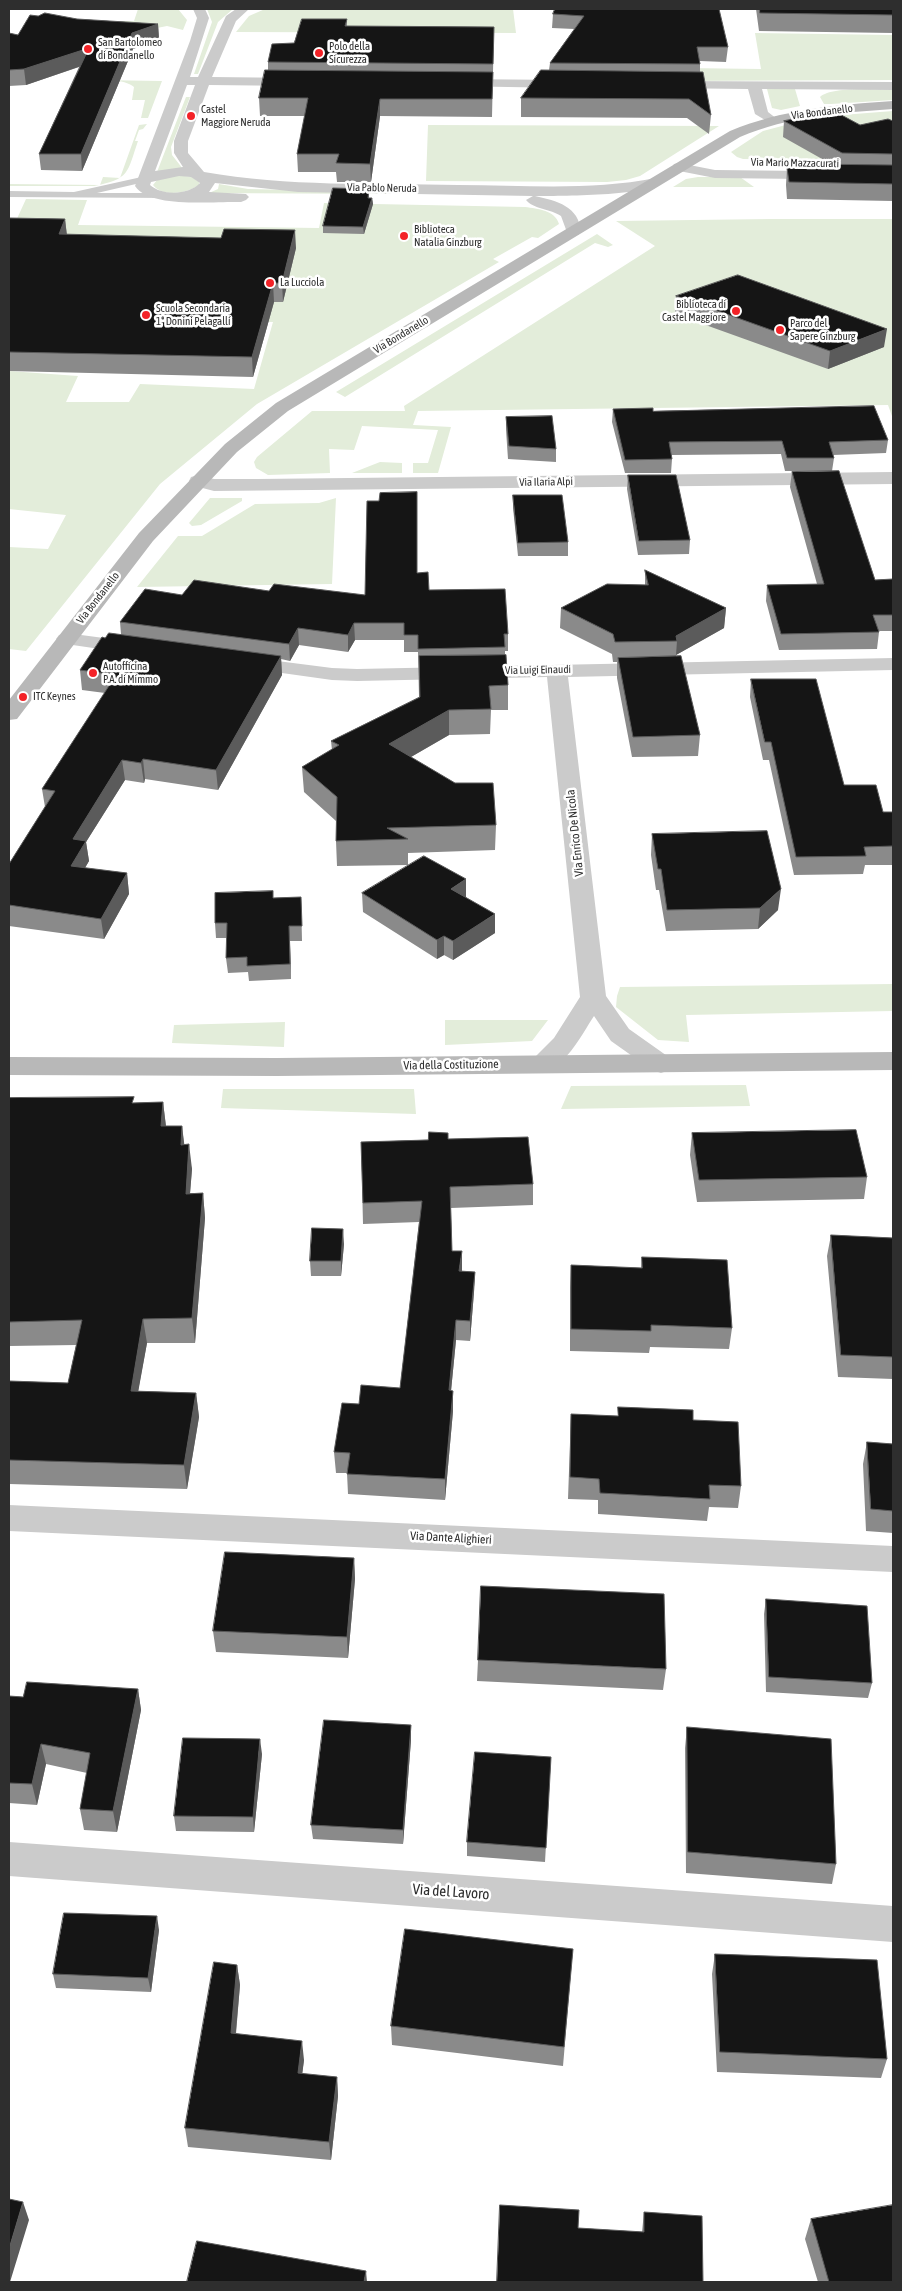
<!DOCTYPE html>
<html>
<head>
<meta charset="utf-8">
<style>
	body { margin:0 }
	#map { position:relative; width:902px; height:2291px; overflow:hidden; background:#fff; font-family:"Asap Condensed",sans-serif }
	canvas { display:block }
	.frame { position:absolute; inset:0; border:10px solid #2e2e2e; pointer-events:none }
</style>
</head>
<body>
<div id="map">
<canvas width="902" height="2291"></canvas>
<div class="frame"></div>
</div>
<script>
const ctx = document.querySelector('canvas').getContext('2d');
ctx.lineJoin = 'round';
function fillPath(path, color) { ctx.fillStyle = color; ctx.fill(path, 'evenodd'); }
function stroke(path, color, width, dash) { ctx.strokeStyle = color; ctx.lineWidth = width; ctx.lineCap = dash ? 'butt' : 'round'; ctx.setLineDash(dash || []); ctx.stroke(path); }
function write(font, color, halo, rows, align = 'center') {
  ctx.font = font + ' "Asap Condensed",sans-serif'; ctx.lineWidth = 5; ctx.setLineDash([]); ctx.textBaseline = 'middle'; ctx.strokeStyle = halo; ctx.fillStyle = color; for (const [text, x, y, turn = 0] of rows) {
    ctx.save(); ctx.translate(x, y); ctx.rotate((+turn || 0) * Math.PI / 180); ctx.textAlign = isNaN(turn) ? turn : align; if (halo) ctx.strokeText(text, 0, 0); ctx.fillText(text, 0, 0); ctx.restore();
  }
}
fillPath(new Path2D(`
	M 138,9 L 178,9 L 187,20 L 183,30 L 167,26 L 152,29 L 119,25 L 120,21 L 134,21 Z
	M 207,9 L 233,9 L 218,22 L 198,74 L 194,74 L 212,22 Z
	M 265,9 L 513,9 L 516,33 L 236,32 L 249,16 Z
	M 755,33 L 893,35 L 893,80 L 674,81 L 685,68 L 761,69 Z
	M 96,80 L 162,81 L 148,118 L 141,118 L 145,100 L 132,100 L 134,87 C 123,78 97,79 86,89 L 87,94 L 115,99 L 74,99 L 76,87 Z
	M 767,89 L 795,89 L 800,106 L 781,110 L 772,108 Z
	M 893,90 L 893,100 L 831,104 L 824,104 L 820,97 C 832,86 877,90 893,90 Z
	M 186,97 L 190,97 L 171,147 L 172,155 L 183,169 L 157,172 Z
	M 893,111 L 893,161 L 743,159 L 737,157 L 731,152 L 763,131 L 816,117 Z
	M 147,124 L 143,129 L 139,130 L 135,141 L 138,141 C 127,173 130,179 94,186 L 9,186 L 9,184 L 100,185 L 103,177 L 120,178 L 139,125 Z
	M 428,125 L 719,126 L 640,176 L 626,180 L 607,182 L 426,181 Z
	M 178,175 L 192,177 L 199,182 L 199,185 C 187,193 163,198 153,185 L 157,180 Z
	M 698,177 L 740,177 L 754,187 L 673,187 L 686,179 Z
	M 219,184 L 248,189 L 386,192 L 386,194 L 209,193 L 218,189 Z
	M 26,199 L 87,200 L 78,225 L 319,228 L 324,203 L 525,207 C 538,209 555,210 559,224 L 538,238 L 532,237 L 493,259 L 499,262 L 257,404 L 160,484 L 26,651 L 9,649 L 9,547 L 48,549 L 66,515 L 9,509 L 9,371 L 78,376 L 66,402 L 129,402 L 140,384 L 254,389 L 273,322 L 161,319 L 65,253 L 15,223 Z
	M 771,219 L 893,219 L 893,419 L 888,405 L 418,411 L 413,425 L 451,427 L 438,473 L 413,473 L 413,463 L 428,463 L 438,430 L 362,426 L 354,450 L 329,449 L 330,473 L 268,475 L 256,468 L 254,462 L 257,457 L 312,411 L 405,411 L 404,406 L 655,246 L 616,221 Z
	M 597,234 L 613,245 L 608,247 L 595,243 L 345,397 L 336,392 Z
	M 380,462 L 402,463 L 402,473 L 352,473 Z
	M 210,498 L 242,498 L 242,501 L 201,525 L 192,526 L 189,523 Z
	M 336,498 L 332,584 L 137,587 L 178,536 L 202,536 L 255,504 L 319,503 Z
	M 893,984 L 893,1011 L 686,1015 L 689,1042 L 658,1040 L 616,1007 L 617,996 L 620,987 Z
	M 445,1020 L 548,1020 L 532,1041 L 445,1045 Z
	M 285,1022 L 284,1047 L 172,1043 L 174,1025 Z
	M 746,1085 L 750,1106 L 561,1109 L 571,1086 Z
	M 223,1089 L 414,1089 L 416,1114 L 221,1108 Z`), '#e3edda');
fillPath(new Path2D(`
	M 146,176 L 149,177 L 149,181 L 97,193 L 165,193 L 168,194 L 168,198 L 9,197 L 9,191 L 74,192 Z`), '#cbcbcb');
fillPath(new Path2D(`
	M 193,9 L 205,9 L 209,18 L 190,77 L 198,77 L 226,16 L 236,9 L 249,9 L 236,21 L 212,77 L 300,78 L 307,82 L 300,86 L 209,85 L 188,141 L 188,153 L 204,172 C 288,187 373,183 458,185 C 525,185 590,191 656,178 L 663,182 C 653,196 556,196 535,196 C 557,201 579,206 581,232 L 578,235 L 568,235 L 561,216 C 551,209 533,209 526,200 L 533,196 L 298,192 L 215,183 L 209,192 L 246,194 L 249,197 L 246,200 L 241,202 C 215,201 150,209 135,186 L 190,41 L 197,18 ZM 187,85 L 195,85 L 174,141 L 174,153 L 183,167 L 155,171 ZM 179,176 L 191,177 L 200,183 C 189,195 162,196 150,185 L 151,182 Z
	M 455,79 L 567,80 L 574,84 L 567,88 L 450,86 L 448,83 Z
	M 668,81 L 893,82 L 893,90 L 762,89 L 768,112 L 777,119 L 770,123 L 755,114 L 748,89 L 663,88 L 661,85 Z
	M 679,163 L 715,170 L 893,172 L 893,180 L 715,178 L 674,170 L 672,167 L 674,164 Z
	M 893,472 L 893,484 L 214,491 L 191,485 L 189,481 L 191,477 L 198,475 L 214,479 L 258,479 Z
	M 66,633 L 134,642 L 141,644 L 144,648 L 141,652 L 134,654 L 59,643 L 56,639 L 59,635 Z
	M 246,657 L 332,668 L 357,669 L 893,658 L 893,670 L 568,677 L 606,996 L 629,1029 L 670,1058 L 674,1064 L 670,1070 L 661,1073 L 652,1070 L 611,1041 L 594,1016 C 580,1037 561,1078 532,1070 L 528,1064 L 554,1038 L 580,997 L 547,677 L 357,681 L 332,680 L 239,667 L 235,663 L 239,659 Z
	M 9,1505 L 893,1546 L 893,1572 L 9,1531 Z
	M 9,1842 L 893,1906 L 893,1942 L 9,1876 Z`), '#cbcbcb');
fillPath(new Path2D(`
	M 893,101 L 893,109 C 840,113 789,116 740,137 L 288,411 L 237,452 L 153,541 L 17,719 L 9,720 L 9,700 L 139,533 L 225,444 L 276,403 L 730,131 C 783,109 837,105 893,101 Z
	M 893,1052 L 893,1070 L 277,1076 L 9,1075 L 9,1057 L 277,1058 Z`), '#b8b8b8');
fillPath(new Path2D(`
	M 555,9 L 728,47 L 726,62 L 700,61 L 700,72 L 711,115 L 709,134 L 687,118 L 521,117 L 521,98 L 549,70 L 550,63 L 574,29 L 552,28 L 553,14 Z
	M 756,9 L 893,9 L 893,33 L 759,31 Z
	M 38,16 L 77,19 L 158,24 L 159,39 L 133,49 L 82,171 L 41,170 L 39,154 L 79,67 L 26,85 L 9,86 L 9,33 L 18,35 Z
	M 347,19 L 347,26 L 494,27 L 492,117 L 380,116 L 371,182 L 337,182 L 336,172 L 298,172 L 297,154 L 305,116 L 260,116 L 259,98 L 268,70 L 268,62 Z
	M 784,121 L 860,125 L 893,121 L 893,201 L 787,199 L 786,185 L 787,168 L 831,164 L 783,137 Z
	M 369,195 L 369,198 L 372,198 L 373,204 L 364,234 L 323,233 L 323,226 Z
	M 9,218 L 65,219 L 67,235 L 296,248 L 283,302 L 274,302 L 253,377 L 9,371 Z
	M 676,296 L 884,347 L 828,369 L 675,314 Z
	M 613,409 L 653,411 L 888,440 L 886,453 L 833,455 L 834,458 L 832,471 L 785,471 L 781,454 L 672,455 L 672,459 L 671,473 L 625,473 L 612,422 Z
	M 506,417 L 556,449 L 556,462 L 508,459 L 506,430 Z
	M 792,472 L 875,580 L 893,579 L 893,631 L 879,631 L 879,632 L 877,649 L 779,650 L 766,601 L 767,585 L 817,584 L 790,487 Z
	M 628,475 L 690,540 L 689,554 L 638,555 L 627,489 Z
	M 513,495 L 568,542 L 568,556 L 518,556 L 513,508 Z
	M 645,570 L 726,608 L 724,628 L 676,655 L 676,657 L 700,735 L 698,756 L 632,757 L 617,678 L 617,662 L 613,662 L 612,654 L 560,628 L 561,608 L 645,585 Z
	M 417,573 L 429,590 L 508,634 L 508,651 L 505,651 L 505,655 L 508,685 L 508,710 L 491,710 L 490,734 L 449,735 L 411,757 L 496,825 L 495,850 L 408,853 L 408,865 L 337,866 L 336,841 L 336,821 L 304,792 L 302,767 L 332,750 L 331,741 L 419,697 L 418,652 L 404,652 L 404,640 L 355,640 L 348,652 L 299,645 L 290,661 L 281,659 L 282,675 L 218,790 L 145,779 L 144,783 L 125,780 L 86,842 L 89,861 L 85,868 L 127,873 L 129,894 L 104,939 L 9,926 L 9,864 L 45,807 L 42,789 L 105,693 L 82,690 L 80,670 L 105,638 L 121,634 L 120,622 L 182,595 L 269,591 L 365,595 Z
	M 751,679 L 844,785 L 883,812 L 893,812 L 893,865 L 865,865 L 863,874 L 794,875 L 769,760 L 763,760 L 750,697 Z
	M 652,834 L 778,910 L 758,929 L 666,931 L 659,890 L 656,890 L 651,855 Z
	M 362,893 L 466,897 L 495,933 L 453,960 L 444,955 L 437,959 L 363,912 Z
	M 301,897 L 302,941 L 290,941 L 291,979 L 249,981 L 248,972 L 228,973 L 226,958 L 227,938 L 216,938 L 215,923 L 273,898 Z
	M 9,1098 L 134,1103 L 163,1102 L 166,1126 L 182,1126 L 184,1145 L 192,1169 L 190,1193 L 203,1193 L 205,1218 L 195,1343 L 147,1343 L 138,1391 L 196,1393 L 199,1417 L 187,1489 L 9,1484 L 9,1381 L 68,1383 L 76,1345 L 9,1346 Z
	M 692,1133 L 867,1177 L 864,1199 L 697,1202 L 690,1155 Z
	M 448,1139 L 533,1184 L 533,1205 L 451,1208 L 452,1251 L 462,1271 L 475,1272 L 474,1292 L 470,1341 L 456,1340 L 451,1391 L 453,1391 L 453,1411 L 445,1500 L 348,1494 L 347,1473 L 336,1473 L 334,1452 L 359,1404 L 400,1388 L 419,1222 L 363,1224 L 361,1142 Z
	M 831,1235 L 893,1238 L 893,1379 L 838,1377 L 827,1256 Z
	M 344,1244 L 341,1276 L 311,1276 L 310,1261 Z
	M 642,1257 L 732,1328 L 729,1349 L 650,1347 L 649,1353 L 570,1351 L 570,1287 L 571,1265 L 641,1268 Z
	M 571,1414 L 693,1420 L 741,1486 L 738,1508 L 709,1507 L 707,1521 L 598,1514 L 598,1500 L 568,1499 Z
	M 867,1442 L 893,1444 L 893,1533 L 866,1531 L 863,1464 Z
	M 354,1558 L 355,1579 L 348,1658 L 216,1652 L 213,1631 Z
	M 766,1599 L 872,1683 L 868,1698 L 766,1692 L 764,1614 Z
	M 478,1660 L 666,1669 L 663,1690 L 477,1681 Z
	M 138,1689 L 141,1710 L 117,1832 L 84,1830 L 80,1809 L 87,1773 L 46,1764 L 37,1805 L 9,1803 L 9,1696 L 23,1697 Z
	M 411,1725 L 411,1740 L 403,1844 L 313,1839 L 311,1825 Z
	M 687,1727 L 836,1864 L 832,1884 L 686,1873 L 685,1748 Z
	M 262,1754 L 254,1832 L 176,1831 L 174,1816 Z
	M 551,1757 L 545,1862 L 467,1856 L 467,1842 Z
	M 159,1930 L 151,1992 L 56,1988 L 53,1974 Z
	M 573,1949 L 563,2066 L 392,2045 L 391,2026 Z
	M 715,1954 L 887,2059 L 881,2078 L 717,2072 L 712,1974 Z
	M 237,1965 L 240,1985 L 236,2034 L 304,2060 L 302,2074 L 337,2077 L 338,2096 L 331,2160 L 188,2147 L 185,2128 Z
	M 644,2212 L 703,2282 L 578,2228 L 642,2232 Z
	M 811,2219 L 893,2282 L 818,2282 L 805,2239 Z`), '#8a8a8a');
fillPath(new Path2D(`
	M 158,24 L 159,39 L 133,49 L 82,171 L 81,154 L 132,33 Z
	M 89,48 L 90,63 L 26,85 L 24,69 Z
	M 380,99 L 380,116 L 371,182 L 370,164 Z
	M 372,198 L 373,204 L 364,234 L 363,227 Z
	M 65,219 L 67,237 L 59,234 Z
	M 295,230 L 296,248 L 283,302 L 282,283 Z
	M 273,283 L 274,302 L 253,377 L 252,357 Z
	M 887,329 L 884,347 L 828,369 L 830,351 Z
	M 726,608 L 724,628 L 676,655 L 677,641 L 676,636 Z
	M 354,623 L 355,640 L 348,652 L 348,635 Z
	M 298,628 L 299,645 L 290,661 L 289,644 Z
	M 281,656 L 282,675 L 218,790 L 216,770 Z
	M 449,710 L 449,735 L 390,769 L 389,744 Z
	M 143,759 L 145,779 L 144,783 L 141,763 Z
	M 122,760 L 125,780 L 86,842 L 89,861 L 74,886 L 71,866 L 73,839 Z
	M 127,873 L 129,894 L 104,939 L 101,919 Z
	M 466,879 L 466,898 L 451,889 Z
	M 781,889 L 778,910 L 758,929 L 760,908 Z
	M 495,914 L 495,933 L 453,960 L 453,941 Z
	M 289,926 L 290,941 L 291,979 L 290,964 Z
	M 444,936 L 444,955 L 437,959 L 437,940 Z
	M 163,1102 L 166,1127 L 161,1126 Z
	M 182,1126 L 185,1150 L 181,1145 Z
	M 189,1144 L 192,1169 L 188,1218 L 186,1194 Z
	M 203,1193 L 205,1218 L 195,1343 L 192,1318 Z
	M 343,1229 L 344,1244 L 341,1276 L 341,1261 Z
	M 462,1251 L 462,1272 L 459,1271 Z
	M 475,1272 L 474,1292 L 470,1341 L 470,1321 Z
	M 143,1319 L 147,1343 L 134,1415 L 131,1391 Z
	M 456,1320 L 456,1340 L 449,1411 L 449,1390 Z
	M 453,1391 L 453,1411 L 445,1500 L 445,1479 Z
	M 196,1393 L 199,1417 L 187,1489 L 184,1465 Z
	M 354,1558 L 355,1579 L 348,1658 L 347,1637 Z
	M 138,1689 L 141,1710 L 117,1832 L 113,1811 Z
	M 411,1725 L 411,1740 L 403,1844 L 403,1830 Z
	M 260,1739 L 262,1754 L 254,1832 L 253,1817 Z
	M 41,1744 L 46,1764 L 37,1805 L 32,1784 Z
	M 157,1916 L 159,1930 L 151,1992 L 148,1978 Z
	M 237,1965 L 240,1985 L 234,2053 L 231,2033 Z
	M 302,2041 L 304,2060 L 300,2092 L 298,2073 Z
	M 337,2077 L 338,2096 L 331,2160 L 329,2142 Z
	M 23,2202 L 29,2220 L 10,2282 L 9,2282 L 9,2249 Z
	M 366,2271 L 367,2282 L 364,2282 Z`), '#5b5b5b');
const building = new Path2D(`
	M 555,9 L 719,9 L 728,47 L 697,47 L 700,64 L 550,63 L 584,16 L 553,14 Z
	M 760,9 L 893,9 L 893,15 L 760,13 Z
	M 45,13 L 77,19 L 158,24 L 132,33 L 81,154 L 39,154 L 89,48 L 24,69 L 9,70 L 9,33 L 18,35 L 30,15 L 38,16 Z
	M 302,19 L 347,19 L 345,26 L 494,27 L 493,64 L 268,62 L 272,44 L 294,43 Z
	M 265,70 L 493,72 L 492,99 L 380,99 L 370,164 L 336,163 L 339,154 L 297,154 L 308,98 L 259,98 Z
	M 541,70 L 703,72 L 711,115 L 689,99 L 521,98 Z
	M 834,111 L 860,125 L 888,119 L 893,121 L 893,154 L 842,153 L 784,121 Z
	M 807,164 L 893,165 L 893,184 L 789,182 L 787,168 Z
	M 333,188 L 369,189 L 368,198 L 372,198 L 363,227 L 323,226 Z
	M 9,218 L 65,219 L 59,234 L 221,238 L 224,229 L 295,230 L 282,283 L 273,283 L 252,357 L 9,352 Z
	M 738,275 L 887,329 L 830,351 L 676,296 Z
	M 874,406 L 888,440 L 829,442 L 834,458 L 787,458 L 782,441 L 669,442 L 672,459 L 625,460 L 613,409 L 653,408 L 653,411 Z
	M 552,416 L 556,449 L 509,446 L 506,417 Z
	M 839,471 L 875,580 L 893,579 L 893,615 L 873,615 L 879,632 L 781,634 L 767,585 L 824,584 L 792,472 Z
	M 628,475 L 676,475 L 690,540 L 639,541 Z
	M 417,492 L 417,573 L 428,572 L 429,590 L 505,589 L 508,634 L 504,634 L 505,647 L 418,649 L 418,635 L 404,635 L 404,623 L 354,623 L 348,635 L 298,628 L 289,644 L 120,622 L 145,589 L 182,595 L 194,580 L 269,591 L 274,584 L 365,595 L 367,501 L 379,501 L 380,493 Z
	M 513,495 L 562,495 L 568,542 L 518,543 Z
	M 645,570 L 726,608 L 676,636 L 677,641 L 615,642 L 613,634 L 561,608 L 607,584 L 648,585 Z
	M 109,633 L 281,656 L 216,770 L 143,759 L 141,763 L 122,760 L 73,839 L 86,841 L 71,866 L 127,873 L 101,919 L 9,905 L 9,864 L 55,791 L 42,789 L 116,675 L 80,670 L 102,637 L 105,638 Z
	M 506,655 L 508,685 L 489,686 L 491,709 L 449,710 L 389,744 L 455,783 L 493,783 L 496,825 L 387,828 L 408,839 L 336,841 L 337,797 L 302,767 L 339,745 L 331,741 L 420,697 L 419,656 Z
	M 681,656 L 700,735 L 633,737 L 618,658 Z
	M 751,679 L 816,679 L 844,785 L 876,785 L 883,812 L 893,812 L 893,846 L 864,847 L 866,856 L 796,857 L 771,742 L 765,742 Z
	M 767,831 L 781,889 L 760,908 L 667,910 L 661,869 L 658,869 L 652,834 Z
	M 424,856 L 466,879 L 451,889 L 495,914 L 453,941 L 444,936 L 437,940 L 362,893 Z
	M 273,891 L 273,898 L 301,897 L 302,926 L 289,926 L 290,964 L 247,966 L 247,957 L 226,958 L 227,923 L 215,923 L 215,893 Z
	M 134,1097 L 132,1103 L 163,1102 L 161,1126 L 182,1126 L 181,1145 L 189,1144 L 186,1194 L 203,1193 L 192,1318 L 143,1319 L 131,1391 L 196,1393 L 184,1465 L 9,1460 L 9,1381 L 68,1383 L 82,1320 L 9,1322 L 9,1098 Z
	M 856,1130 L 867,1177 L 699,1180 L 692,1133 Z
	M 429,1132 L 448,1133 L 448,1139 L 528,1137 L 533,1184 L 450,1187 L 452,1251 L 462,1251 L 459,1271 L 475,1272 L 470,1321 L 456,1320 L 449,1390 L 453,1391 L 445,1479 L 347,1474 L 350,1453 L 334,1452 L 342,1403 L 359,1404 L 361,1385 L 400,1388 L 422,1201 L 363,1203 L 361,1142 L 428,1140 Z
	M 312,1228 L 343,1229 L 341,1261 L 310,1261 Z
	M 831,1235 L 893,1238 L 893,1357 L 841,1355 Z
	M 642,1257 L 727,1260 L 732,1328 L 651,1325 L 651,1331 L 571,1329 L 571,1265 L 642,1268 Z
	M 618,1407 L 693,1410 L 693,1420 L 738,1422 L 741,1486 L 709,1485 L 710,1499 L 600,1493 L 599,1479 L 570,1477 L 571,1414 L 618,1416 Z
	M 867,1442 L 893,1444 L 893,1511 L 871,1509 Z
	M 225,1552 L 354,1558 L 347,1637 L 213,1631 Z
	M 481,1586 L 664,1594 L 666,1669 L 478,1660 Z
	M 766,1599 L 867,1606 L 872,1683 L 769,1677 Z
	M 27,1682 L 138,1689 L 113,1811 L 80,1809 L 90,1753 L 41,1744 L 32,1784 L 9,1783 L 9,1696 L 23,1697 Z
	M 324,1720 L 411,1725 L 403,1830 L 311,1825 Z
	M 687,1727 L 831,1739 L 836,1864 L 688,1852 Z
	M 183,1738 L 260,1739 L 253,1817 L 174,1816 Z
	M 475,1752 L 551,1757 L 546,1848 L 467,1842 Z
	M 64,1913 L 157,1916 L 148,1978 L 53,1974 Z
	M 405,1929 L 573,1949 L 564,2047 L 391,2026 Z
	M 715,1954 L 877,1960 L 887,2059 L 720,2052 Z
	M 214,1962 L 237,1965 L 231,2033 L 302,2041 L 298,2073 L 337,2077 L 329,2142 L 185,2128 Z
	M 9,2199 L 23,2202 L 9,2249 Z
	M 500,2205 L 579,2210 L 578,2228 L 644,2232 L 644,2212 L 702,2216 L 703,2282 L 497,2282 Z
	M 893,2205 L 893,2282 L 829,2282 L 811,2219 Z
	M 197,2241 L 366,2271 L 364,2282 L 187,2282 Z`);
fillPath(building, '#151515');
stroke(building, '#5b5b5b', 1);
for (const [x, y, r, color] of [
	[88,49,5,"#f32227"],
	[319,53,5,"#f32227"],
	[191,116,5,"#f32227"],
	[404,236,5,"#f32227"],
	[270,283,5,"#f32227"],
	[736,311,5,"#f32227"],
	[146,315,5,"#f32227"],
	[780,330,5,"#f32227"],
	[93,673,5,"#f32227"],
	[23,697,5,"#f32227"]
]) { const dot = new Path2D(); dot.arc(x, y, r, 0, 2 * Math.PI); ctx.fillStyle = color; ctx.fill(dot); stroke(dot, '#fff', 2); }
write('11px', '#2e2e2e', '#fff', [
	["San Bartolomeo",98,43],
	["di Bondanello",98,56],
	["Polo della",329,47],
	["Sicurezza",329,60],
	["Castel",201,110],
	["Maggiore Neruda",201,123],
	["Biblioteca",414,230],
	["Natalia Ginzburg",414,243],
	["La Lucciola",280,283],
	["Biblioteca di",726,305,"right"],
	["Castel Maggiore",726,318,"right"],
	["Scuola Secondaria",156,309],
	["1° Donini Pelagalli",156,322],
	["Parco del",790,324],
	["Sapere Ginzburg",790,337],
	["Autofficina",103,667],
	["P.A. di Mimmo",103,680],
	["ITC Keynes",33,697]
], 'left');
write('11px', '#2e2e2e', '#fff', [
	["Via Bondanello",822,112,-7],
	["Via Mario Mazzacurati",795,163,1],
	["Via Pablo Neruda",382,188,1],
	["Via Bondanello",401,335,-31],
	["Via Ilaria Alpi",546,482,-1],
	["Via Bondanello",98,598,-52],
	["Via Luigi Einaudi",538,670,-1]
]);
write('12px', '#2e2e2e', '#fff', [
	["Via Enrico De Nicola",575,833,-96],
	["Via della Costituzione",451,1065,-1],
	["Via Dante Alighieri",451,1538,3]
]);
write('15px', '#2e2e2e', '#fff', [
	["Via del Lavoro",451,1892,4]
]);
</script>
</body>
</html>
